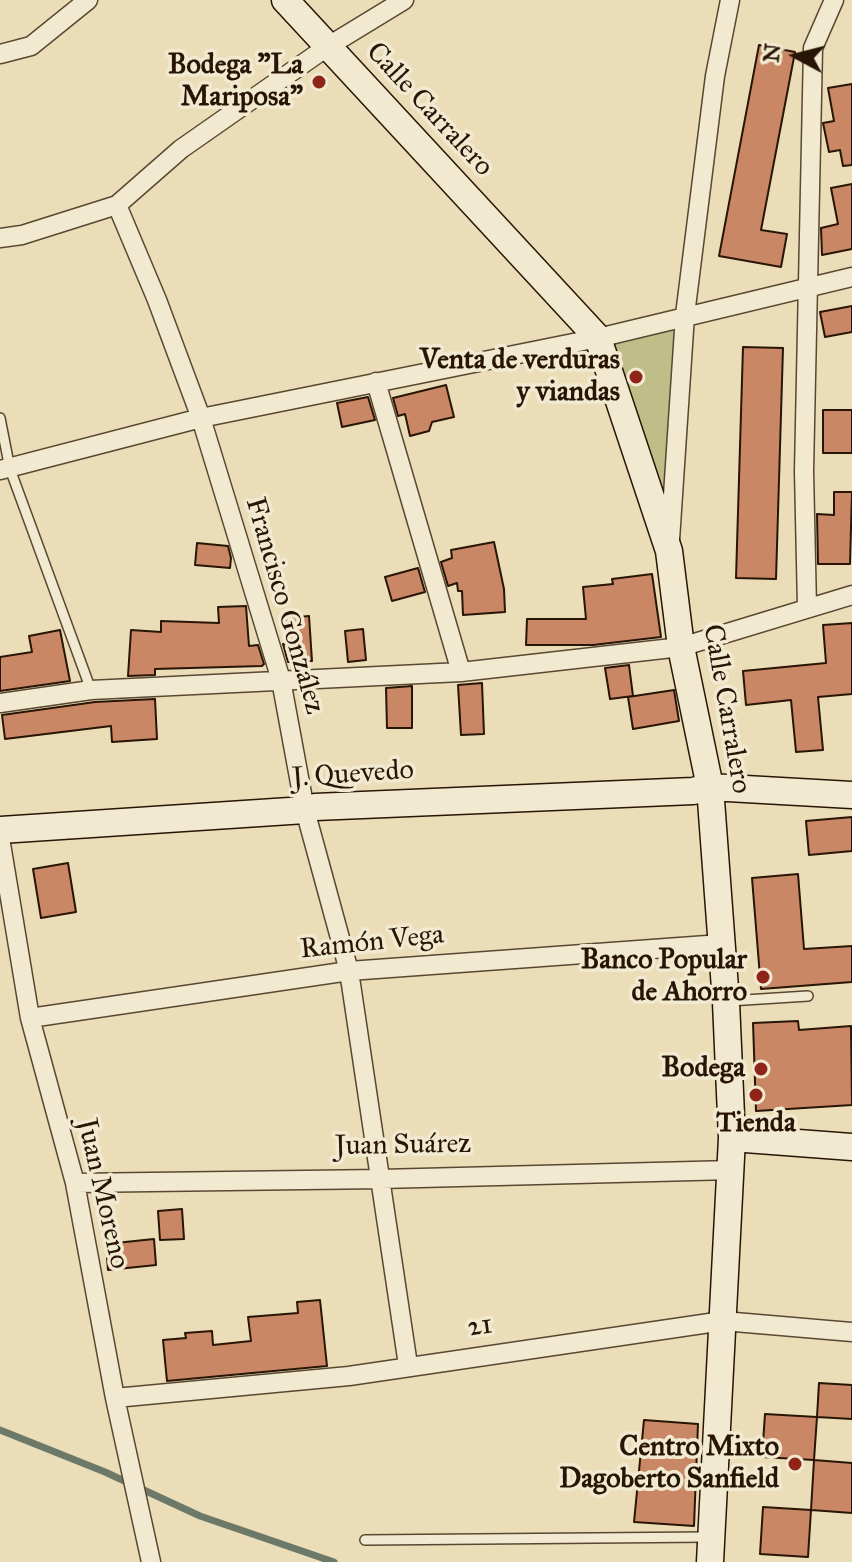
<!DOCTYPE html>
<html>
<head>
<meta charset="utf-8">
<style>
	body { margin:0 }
	#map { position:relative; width:852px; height:1562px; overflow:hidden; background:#eaddb7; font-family:"IM FELL Great Primer",serif }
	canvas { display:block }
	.north { position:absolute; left:756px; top:16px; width:80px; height:80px; -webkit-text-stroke:6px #f1e9d0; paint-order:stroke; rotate:277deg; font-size:22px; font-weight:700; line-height:32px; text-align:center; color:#291505 }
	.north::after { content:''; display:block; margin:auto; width:28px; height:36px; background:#291505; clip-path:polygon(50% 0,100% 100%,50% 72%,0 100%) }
</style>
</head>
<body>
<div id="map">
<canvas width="852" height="1562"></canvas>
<div class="north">N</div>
</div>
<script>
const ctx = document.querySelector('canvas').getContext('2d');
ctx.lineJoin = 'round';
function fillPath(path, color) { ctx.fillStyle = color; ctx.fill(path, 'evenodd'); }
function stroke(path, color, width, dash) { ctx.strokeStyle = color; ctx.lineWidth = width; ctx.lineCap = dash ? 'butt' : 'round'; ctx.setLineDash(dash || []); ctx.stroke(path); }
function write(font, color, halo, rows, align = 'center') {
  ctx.font = font + ' "IM FELL Great Primer",serif'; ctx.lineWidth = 7; ctx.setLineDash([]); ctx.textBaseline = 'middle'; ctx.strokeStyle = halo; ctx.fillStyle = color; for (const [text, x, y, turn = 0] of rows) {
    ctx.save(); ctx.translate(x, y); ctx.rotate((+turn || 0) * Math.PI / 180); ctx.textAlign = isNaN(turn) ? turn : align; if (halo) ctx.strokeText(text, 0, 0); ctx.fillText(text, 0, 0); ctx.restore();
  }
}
fillPath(new Path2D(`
	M 685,315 L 669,551 L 598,338 Z`), '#bfbe89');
stroke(new Path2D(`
	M 0,1430 L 105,1472 L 200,1516 L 334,1562`), '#6c7969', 7);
const building = new Path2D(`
	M 759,45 L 795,52 L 761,230 L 787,234 L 781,267 L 719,256 Z
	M 852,84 L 852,165 L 843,166 L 840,150 L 829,152 L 823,123 L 834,121 L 828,88 Z
	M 852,184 L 852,249 L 822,255 L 821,228 L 838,224 L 831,188 Z
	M 852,306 L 852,332 L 825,337 L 820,312 Z
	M 743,347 L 783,348 L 776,579 L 736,578 Z
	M 446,385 L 454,417 L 432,422 L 429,431 L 410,436 L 405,414 L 398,416 L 393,398 Z
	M 368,397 L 375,420 L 342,427 L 337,403 Z
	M 823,410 L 852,410 L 852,453 L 823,453 Z
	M 834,492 L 852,492 L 850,564 L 818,564 L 817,514 L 834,515 Z
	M 494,542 L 504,589 L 505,612 L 463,615 L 462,591 L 458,591 L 457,583 L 448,586 L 441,562 L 452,558 L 451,550 Z
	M 197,543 L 228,546 L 231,558 L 230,568 L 195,565 Z
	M 418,568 L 425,592 L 392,601 L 385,577 Z
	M 652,574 L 661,637 L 593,645 L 526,645 L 527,619 L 586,619 L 583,587 L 613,584 L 612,579 Z
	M 246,606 L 249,646 L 258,645 L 264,664 L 262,666 L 155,669 L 155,675 L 128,676 L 131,630 L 161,632 L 161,621 L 219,623 L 218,607 Z
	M 309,616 L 312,661 L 288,662 L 283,644 L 287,644 L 285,618 Z
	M 852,623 L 852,694 L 818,697 L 823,750 L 796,752 L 791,700 L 746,705 L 743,671 L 826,663 L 823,625 Z
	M 363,629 L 366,660 L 348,662 L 345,631 Z
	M 60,630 L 70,681 L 0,691 L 0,657 L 32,652 L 29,636 Z
	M 629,665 L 633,696 L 610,699 L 605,668 Z
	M 482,683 L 484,734 L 461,735 L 458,685 Z
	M 412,686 L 412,728 L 387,728 L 386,688 Z
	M 674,690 L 679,721 L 633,729 L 628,697 Z
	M 155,699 L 157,739 L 112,742 L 111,726 L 5,739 L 2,715 L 95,702 Z
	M 852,817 L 852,851 L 809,855 L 806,821 Z
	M 68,863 L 76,912 L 41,918 L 33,869 Z
	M 798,874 L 804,949 L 852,946 L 852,982 L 761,989 L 752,878 Z
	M 798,1021 L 799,1030 L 851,1026 L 852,1105 L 756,1111 L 753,1023 Z
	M 182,1209 L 184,1239 L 160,1240 L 158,1211 Z
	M 154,1239 L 156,1265 L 108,1270 L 106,1244 Z
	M 320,1300 L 327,1366 L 167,1381 L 163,1340 L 186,1338 L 185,1333 L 212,1331 L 213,1345 L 251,1341 L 248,1317 L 298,1313 L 297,1302 Z
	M 819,1383 L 852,1385 L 852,1419 L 817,1417 Z
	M 765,1414 L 817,1417 L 814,1460 L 762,1457 Z
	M 644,1420 L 698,1424 L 694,1526 L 634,1522 Z
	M 814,1460 L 852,1463 L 852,1513 L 811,1510 Z
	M 763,1507 L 811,1510 L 808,1557 L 760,1554 Z`);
fillPath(building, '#c98765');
stroke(building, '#291505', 2);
const lane = new Path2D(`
	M 0,418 L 10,469 L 91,690
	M 729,1001 L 808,996
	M 365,1540 L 709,1537`);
const street = new Path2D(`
	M 0,54 L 31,46 L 88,0
	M 117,205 L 157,300 L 201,418 L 281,680 L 305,810 L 349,971 L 408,1365
	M 0,238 L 22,235 L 117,205 L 181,149 L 327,47 L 404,0
	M 376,382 L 461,672
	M 0,470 L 201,418 L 598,338 L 852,277
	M 670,540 L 685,315 L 715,76 L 730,0
	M 807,608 L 804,471 L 813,48 L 834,0
	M 0,703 L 91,690 L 461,672 L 681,647 L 852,595
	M 0,838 L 30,1018 L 75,1183 L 115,1398 L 151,1562
	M 30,1018 L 349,971 L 721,944
	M 75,1183 L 381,1179 L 732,1170
	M 115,1398 L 349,1376 L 723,1321 L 852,1332`);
const secondary = new Path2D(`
	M 285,0 L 598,338 L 669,551 L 681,647 L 710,787 L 726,1002 L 732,1138 L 710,1562
	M 0,830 L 305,810 L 315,807 L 693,791 L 710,787 L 852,795
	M 732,1138 L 852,1147`);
stroke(lane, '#594732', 12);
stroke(street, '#594732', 21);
stroke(secondary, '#291505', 29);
stroke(lane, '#f1e9d0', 9);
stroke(street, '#f1e9d0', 18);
stroke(secondary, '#f1e9d0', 26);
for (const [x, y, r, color] of [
	[319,82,8,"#8f2418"],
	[636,377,8,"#8f2418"],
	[763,977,8,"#8f2418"],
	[761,1069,8,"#8f2418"],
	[756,1095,8,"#8f2418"],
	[795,1464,8,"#8f2418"]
]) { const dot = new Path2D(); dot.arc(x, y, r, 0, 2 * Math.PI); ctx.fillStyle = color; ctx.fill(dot); stroke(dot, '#f1e9d0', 3); }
write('bold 28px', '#291505', '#f1e9d0', [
	["Bodega \"La",303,66],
	["Mariposa\"",303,98],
	["Venta de verduras",620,361],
	["y viandas",620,393],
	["Banco Popular",747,961],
	["de Ahorro",747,993],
	["Bodega",745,1069],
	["Tienda",756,1124,"center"],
	["Centro Mixto",779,1448],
	["Dagoberto Sanfield",779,1480]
], 'right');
write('28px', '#291505', '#f1e9d0', [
	["Calle Carralero",429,110,47],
	["Francisco González",284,606,74],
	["Calle Carralero",726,709,80],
	["J. Quevedo",353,775,-4],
	["Ramón Vega",372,943,-6],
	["Juan Suárez",403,1146,-1],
	["Juan Moreno",102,1194,77],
	["21",480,1327,-8]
]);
</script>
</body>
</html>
